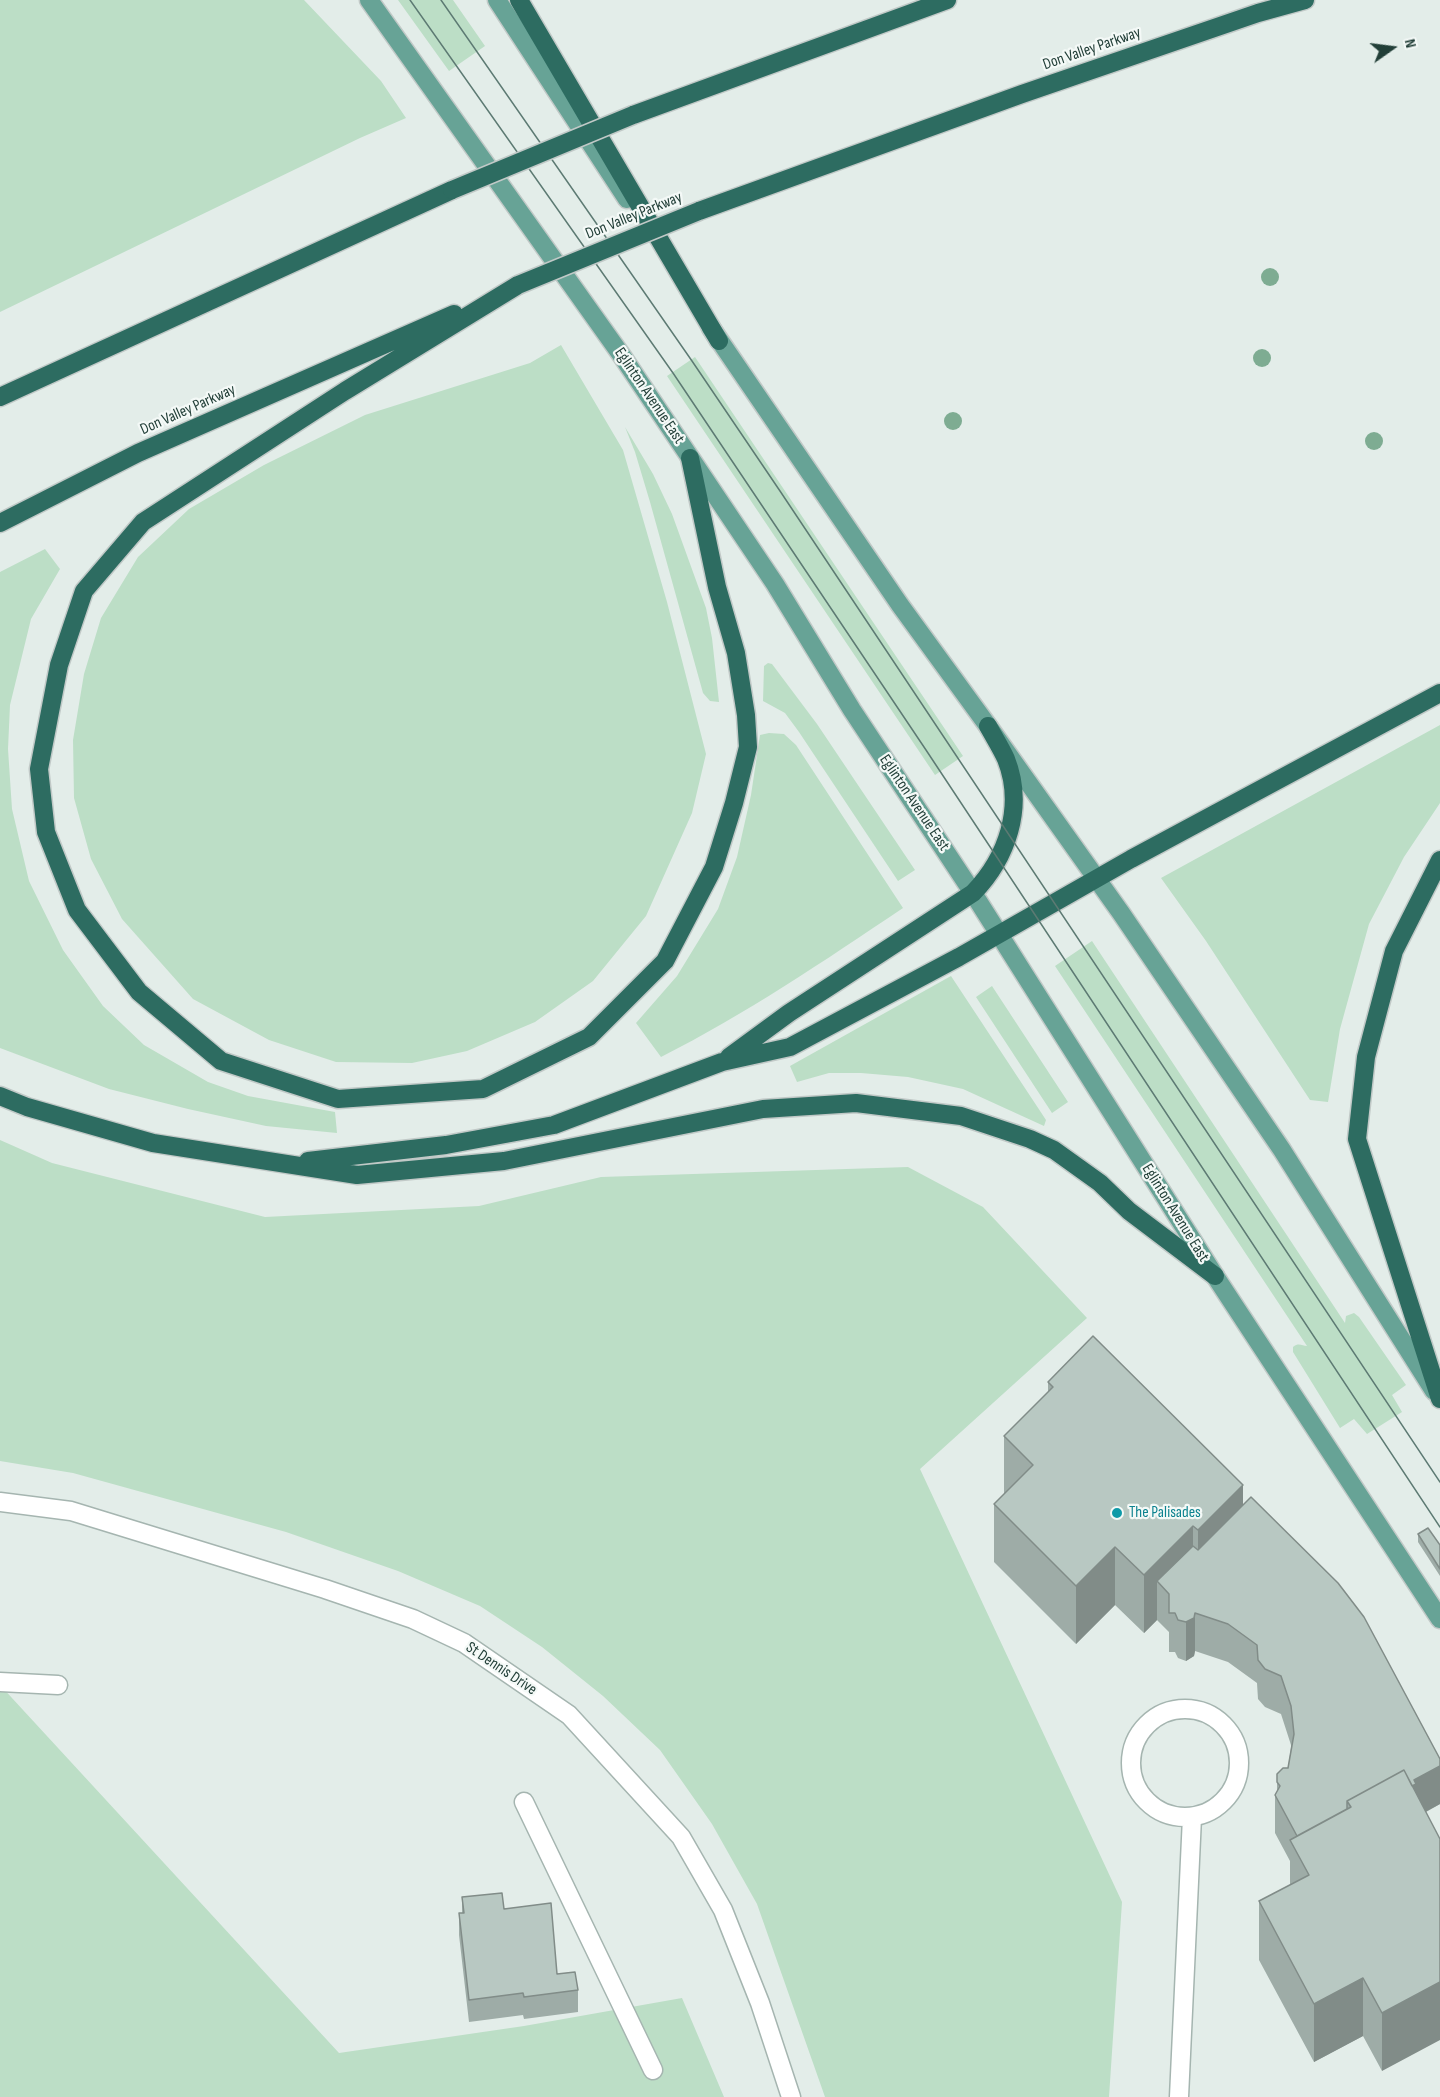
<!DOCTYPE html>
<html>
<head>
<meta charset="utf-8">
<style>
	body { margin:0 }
	#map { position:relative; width:1440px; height:2097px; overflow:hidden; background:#e3ede9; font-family:"Sofia Sans Condensed",sans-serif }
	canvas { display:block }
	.north { position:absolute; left:1362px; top:18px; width:60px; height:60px; -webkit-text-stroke:4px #f4f9f7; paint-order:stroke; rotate:76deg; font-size:16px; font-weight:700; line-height:24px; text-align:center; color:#223f38 }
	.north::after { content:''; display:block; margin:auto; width:21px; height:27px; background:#223f38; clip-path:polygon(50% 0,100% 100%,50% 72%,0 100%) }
</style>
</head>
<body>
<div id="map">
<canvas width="1440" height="2097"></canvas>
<div class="north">N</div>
</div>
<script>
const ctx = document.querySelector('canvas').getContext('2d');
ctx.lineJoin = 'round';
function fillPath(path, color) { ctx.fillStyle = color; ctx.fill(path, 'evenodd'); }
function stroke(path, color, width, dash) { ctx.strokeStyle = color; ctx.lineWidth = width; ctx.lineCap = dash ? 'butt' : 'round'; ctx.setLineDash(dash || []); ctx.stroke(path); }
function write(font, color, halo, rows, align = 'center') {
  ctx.font = font + ' "Sofia Sans Condensed",sans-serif'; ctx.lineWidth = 4.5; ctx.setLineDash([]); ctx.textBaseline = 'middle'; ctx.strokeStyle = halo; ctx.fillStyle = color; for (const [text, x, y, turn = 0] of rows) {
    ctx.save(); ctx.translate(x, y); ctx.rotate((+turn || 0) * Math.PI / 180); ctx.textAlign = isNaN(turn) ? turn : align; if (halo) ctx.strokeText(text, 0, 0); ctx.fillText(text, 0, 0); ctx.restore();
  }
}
fillPath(new Path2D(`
	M 0,0 L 304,0 L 381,81 L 406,118 L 360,138 L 0,312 Z
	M 398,0 L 453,0 L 485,46 L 449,71 Z
	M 561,345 L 623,450 L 667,602 L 706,754 L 692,813 L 646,916 L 593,981 L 535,1022 L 467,1051 L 412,1063 L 336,1062 L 269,1040 L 193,999 L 122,919 L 91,859 L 74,798 L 73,740 L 84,674 L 101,618 L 138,557 L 189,509 L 264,465 L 365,415 L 530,363 Z
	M 695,357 L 963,756 L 935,775 L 667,376 Z
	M 625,427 L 653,474 L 672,514 L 706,608 L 712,638 L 719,702 L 710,701 L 703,693 L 650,502 L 635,452 Z
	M 45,549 L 60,569 L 31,619 L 10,705 L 8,749 L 12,809 L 29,881 L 63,950 L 103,1006 L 144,1045 L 208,1082 L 248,1096 L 335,1112 L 337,1133 L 266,1126 L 188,1109 L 109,1089 L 0,1048 L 0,572 Z
	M 768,663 L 772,664 L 817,724 L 915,870 L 898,881 L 799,732 L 785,713 L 763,701 L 764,666 Z
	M 1440,725 L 1440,803 L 1404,857 L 1369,924 L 1340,1029 L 1328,1102 L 1310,1100 L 1206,941 L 1161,878 Z
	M 769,733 L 784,734 L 796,745 L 903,908 C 824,961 746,1014 661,1057 L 636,1023 L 677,976 L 718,909 L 737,857 L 751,795 L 760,735 Z
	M 1092,941 L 1345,1323 L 1346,1316 L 1354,1313 L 1359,1317 L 1406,1385 L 1392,1395 L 1402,1412 L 1367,1434 L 1354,1419 L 1340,1428 L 1293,1352 L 1293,1347 C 1299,1342 1302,1346 1307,1346 L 1055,966 Z
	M 951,976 L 1046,1120 L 1044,1126 L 963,1089 L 908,1077 L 861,1073 L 829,1073 L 797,1082 L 790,1066 Z
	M 992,986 L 1068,1102 L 1052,1113 L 976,997 Z
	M 0,1140 L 52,1163 L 265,1217 L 479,1206 L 601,1177 L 908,1167 L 983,1207 L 1087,1318 L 920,1469 L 1122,1902 L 1109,2097 L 825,2097 L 757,1904 L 712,1824 L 660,1750 L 603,1696 L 542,1647 L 480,1606 L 398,1571 L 286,1532 L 73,1473 L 0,1461 Z
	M 0,1685 L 339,2053 L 524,2026 L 682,1998 L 724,2097 L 0,2097 Z`), '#bcdec6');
const minor = new Path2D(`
	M 0,1502 L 71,1511 L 325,1589 L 413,1619 L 464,1643 L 569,1715 L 681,1837 L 723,1910 L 760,2003 L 791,2097
	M 0,1682 L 58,1685
	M1131 1763a54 54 0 1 1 108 0a54 54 0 1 1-108 0Z
	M 524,1802 L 653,2070
	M 1179,2097 L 1192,1817`);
const major = new Path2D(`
	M 369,0 L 622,356 L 775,584 L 852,710 L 973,893 L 1215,1276 L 1440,1619
	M 497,0 L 627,199
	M 711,328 L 900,605 L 988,726 L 1121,913 L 1282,1150 L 1434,1391`);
const highway = new Path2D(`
	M 519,0 L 719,341
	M 633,115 L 947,0
	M 699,211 L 1022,94 L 1258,13 L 1305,0
	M 518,285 L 345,391 L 143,522 L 84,591 L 59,665 L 39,769 L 46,832 L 77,910 L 139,992 L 221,1061 L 338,1099 L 483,1089 L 589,1037 L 665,961 L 714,867 L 734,803 L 748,747 L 746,715 L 736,653 L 717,587 L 690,458
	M 0,397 L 452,190
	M 0,523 L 138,453 L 454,314
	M 1440,860 L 1394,951 L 1366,1057 L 1357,1139 L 1440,1399
	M 729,1057 L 789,1013 L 973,893 C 1007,858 1025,807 1006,759 C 1001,748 994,737 988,726
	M 0,1096 L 27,1107 L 153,1143 L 357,1175 L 504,1161 L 763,1109 L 856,1103 L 961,1116 L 1030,1139 L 1054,1150 L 1100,1183 L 1129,1211 L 1215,1276
	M 308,1161 L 446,1145 L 554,1125 L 722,1062 L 790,1047 L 959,957 L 1131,859 L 1440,693`);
stroke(minor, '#a5b5b0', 21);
stroke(major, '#c1c9c7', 21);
stroke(highway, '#c1c9c7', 21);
stroke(minor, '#fff', 18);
stroke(major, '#67a396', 18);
stroke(highway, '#2d6c61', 18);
stroke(new Path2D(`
	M 410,0 L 673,373 L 926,750 L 1440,1527
	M 441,0 L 692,361 L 780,491 L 1440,1482`), '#5d7a73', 1.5);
const highwayBridge = new Path2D(`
	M 452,190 L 633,115
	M 518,285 L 699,211`);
stroke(highwayBridge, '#c1c9c7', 21, []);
stroke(highwayBridge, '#2d6c61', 18);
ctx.fillStyle = '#7eac92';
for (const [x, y] of [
	[1270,277],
	[1262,358],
	[953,421],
	[1374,441]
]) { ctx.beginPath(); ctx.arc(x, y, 9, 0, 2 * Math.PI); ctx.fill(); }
fillPath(new Path2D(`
	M 1048,1382 L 1243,1505 L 1440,1804 L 1426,1812 L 1382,2071 L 1363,2036 L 1314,2062 L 1259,1960 L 1259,1901 L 1290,1885 L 1290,1861 L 1275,1833 L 1275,1795 L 1277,1792 L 1277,1774 L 1288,1768 L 1291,1748 L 1291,1745 L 1281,1714 L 1265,1707 L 1258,1699 L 1257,1683 L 1228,1662 L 1195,1651 L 1194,1656 L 1186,1661 L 1178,1658 L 1175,1652 L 1169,1652 L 1169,1632 L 1157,1620 L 1144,1633 L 1115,1605 L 1076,1644 L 994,1562 L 994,1504 L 1004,1494 L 1004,1436 L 1048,1392 Z
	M 1418,1534 L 1440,1545 L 1440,1576 L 1418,1542 Z
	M 462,1897 L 504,1909 L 557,1974 L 578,1990 L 578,2012 L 524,2019 L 523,2015 L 469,2022 L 459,1935 L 459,1913 L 462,1913 Z`), '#9eaca7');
fillPath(new Path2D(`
	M 1243,1485 L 1243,1543 L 1198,1588 L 1198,1530 Z
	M 1193,1526 L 1193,1584 L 1169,1594 L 1157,1581 L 1157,1620 L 1144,1633 L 1144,1575 Z
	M 1115,1547 L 1115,1605 L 1076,1644 L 1076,1586 Z
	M 1195,1613 L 1195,1651 L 1194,1656 L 1186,1661 L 1186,1622 Z
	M 1440,1766 L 1440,1804 L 1309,1875 L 1414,1780 Z
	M 1363,1978 L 1363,2036 L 1314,2062 L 1314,2004 Z
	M 1440,1982 L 1440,2040 L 1382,2071 L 1382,2013 Z`), '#818c88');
const building = new Path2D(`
	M 1093,1336 L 1243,1485 L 1198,1530 L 1193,1526 L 1144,1575 L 1115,1547 L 1076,1586 L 994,1504 L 1033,1465 L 1004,1436 L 1053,1387 L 1048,1382 Z
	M 1251,1497 L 1338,1583 L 1364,1617 L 1440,1759 L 1440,1766 L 1414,1780 L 1416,1784 L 1412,1786 L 1404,1770 L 1347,1801 L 1347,1809 L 1297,1836 L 1275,1795 L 1280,1786 L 1277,1782 L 1277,1774 L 1283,1768 L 1288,1768 L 1294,1734 L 1291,1706 L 1281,1676 L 1265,1669 L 1258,1660 L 1257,1645 L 1228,1624 L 1195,1613 L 1194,1618 L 1186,1622 L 1178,1620 L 1175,1613 L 1169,1613 L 1169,1594 L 1157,1581 L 1193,1546 L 1198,1550 Z
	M 1428,1528 L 1440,1545 L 1440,1569 L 1418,1534 Z
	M 1404,1770 L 1440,1839 L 1440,1982 L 1382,2013 L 1363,1978 L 1314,2004 L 1259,1901 L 1309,1875 L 1290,1840 L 1351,1807 L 1347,1801 Z
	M 502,1893 L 504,1909 L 551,1903 L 557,1974 L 575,1972 L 578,1990 L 524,1997 L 523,1993 L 469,2000 L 459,1913 L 464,1913 L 462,1897 Z`);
fillPath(building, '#b8c8c2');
stroke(building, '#818c88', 1.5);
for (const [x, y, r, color] of [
	[1117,1513,6,"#0f9aa8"]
]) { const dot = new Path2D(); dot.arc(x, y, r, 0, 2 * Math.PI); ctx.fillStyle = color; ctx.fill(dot); stroke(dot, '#f4f9f7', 2); }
write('16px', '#223f38', '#f4f9f7', [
	["Don Valley Parkway",1092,49,-19],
	["Don Valley Parkway",634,216,-22],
	["Eglinton Avenue East",649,396,56],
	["Don Valley Parkway",188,410,-24],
	["Eglinton Avenue East",914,803,56],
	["Eglinton Avenue East",1175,1213,58],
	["St Dennis Drive",501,1669,34]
]);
write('16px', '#0d838f', '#f4f9f7', [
	["The Palisades",1129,1513]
], 'left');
</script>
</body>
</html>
